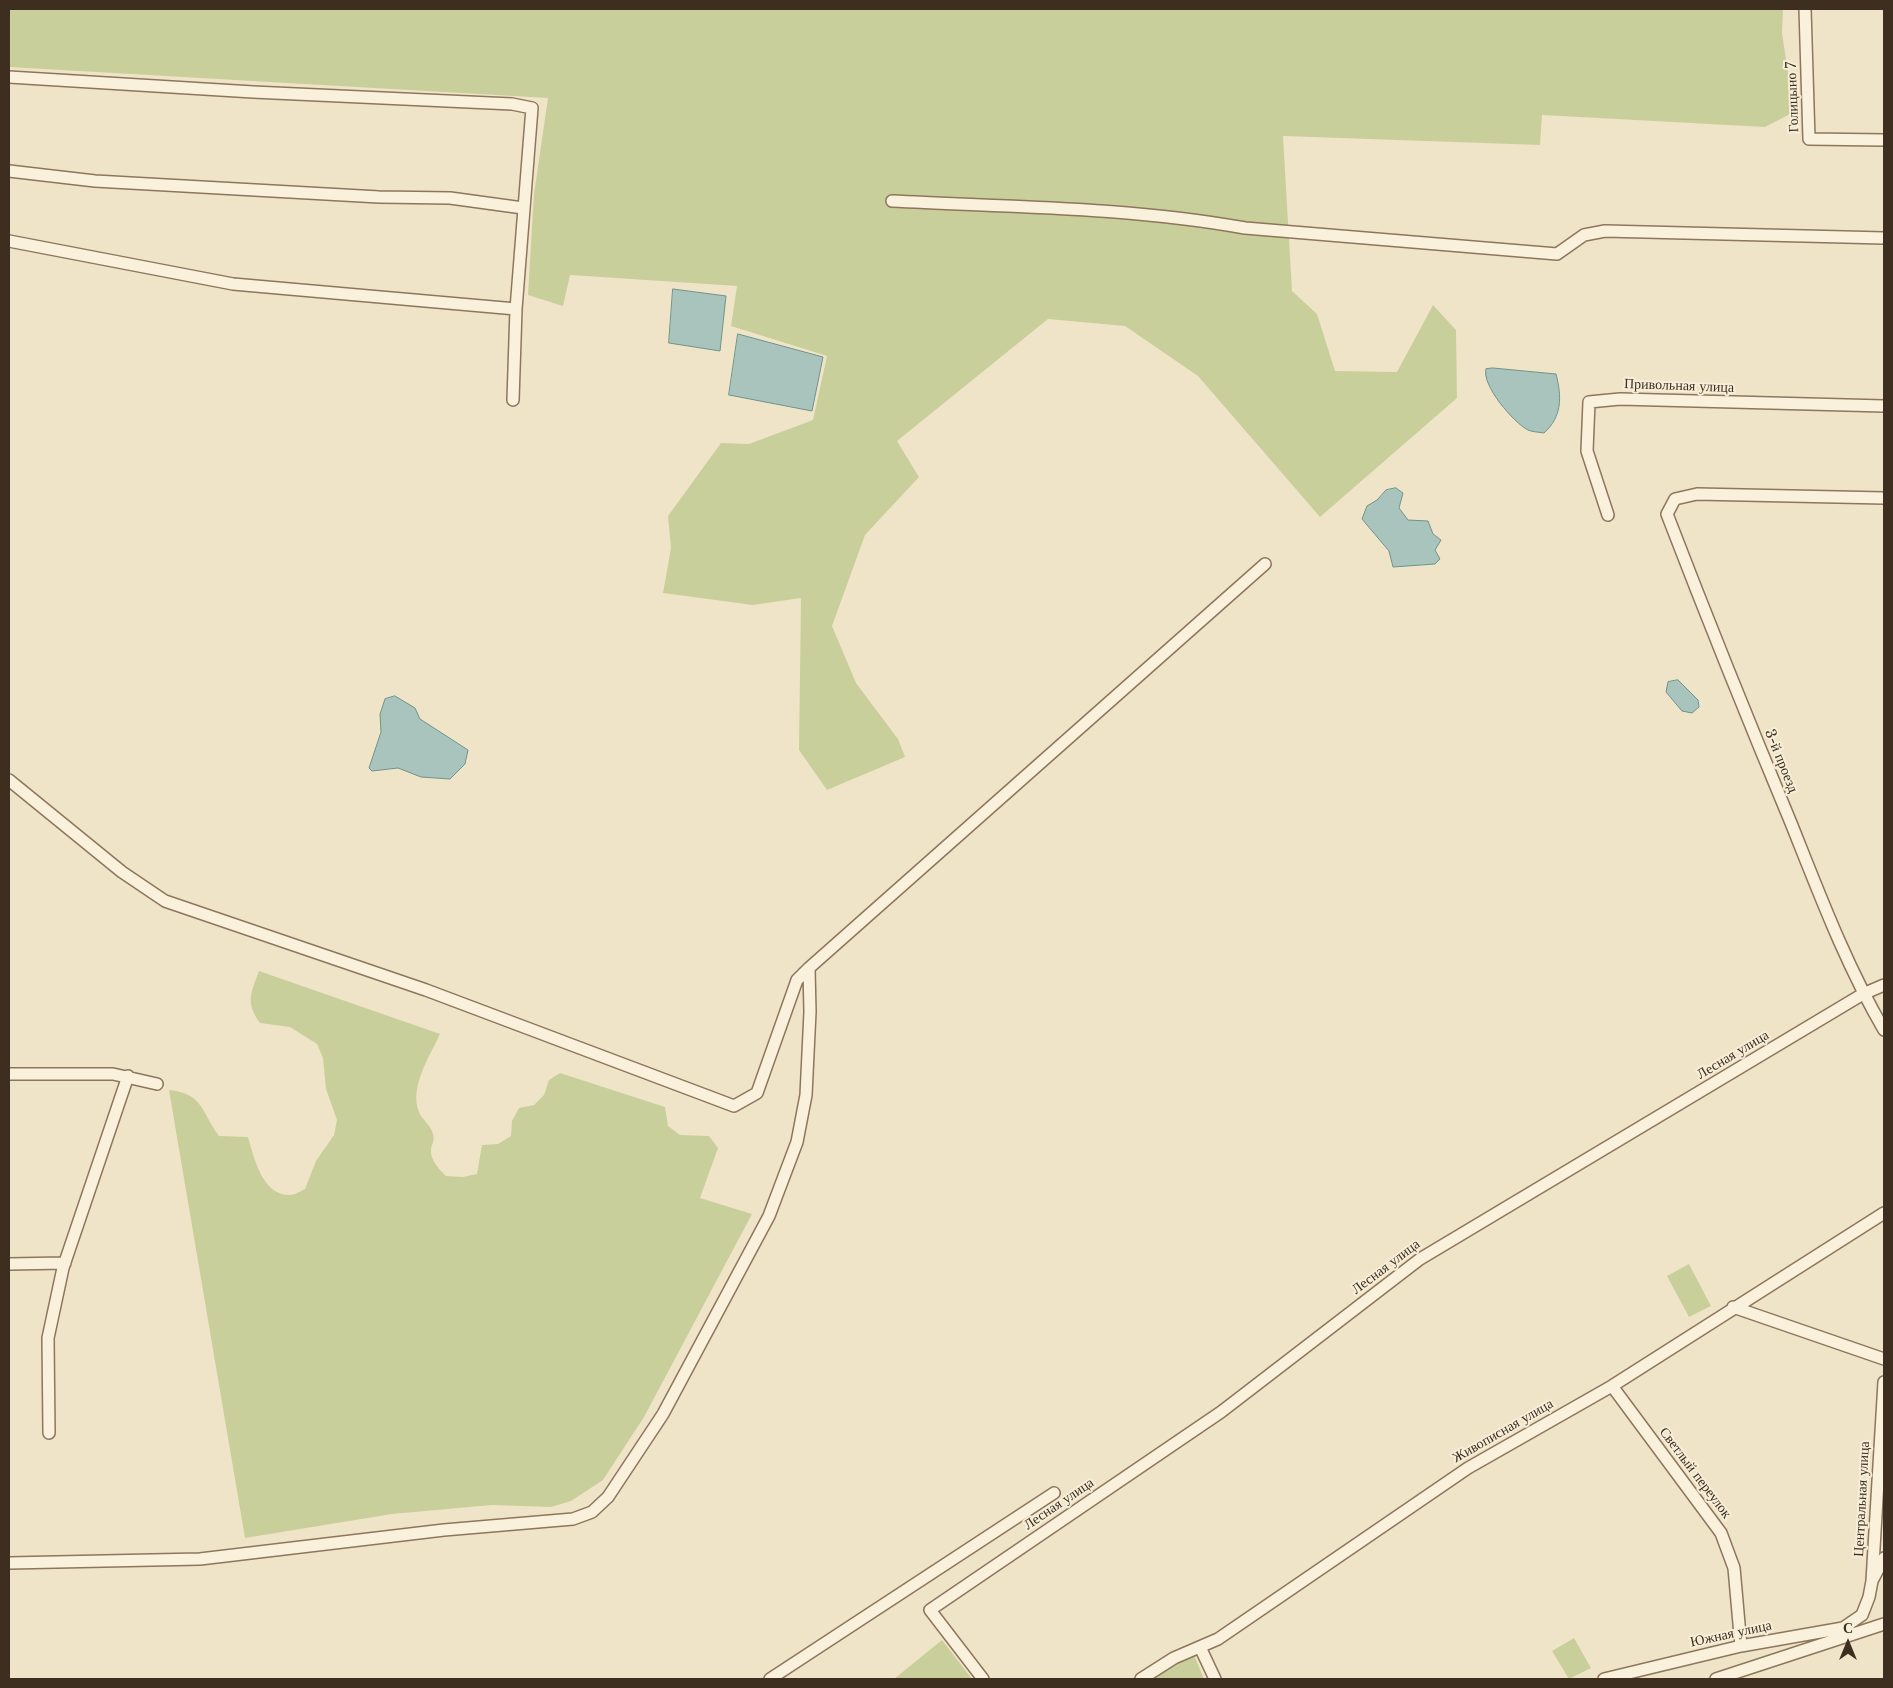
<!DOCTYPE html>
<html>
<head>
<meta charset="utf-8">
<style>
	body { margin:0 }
	#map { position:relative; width:1893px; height:1688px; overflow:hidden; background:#f0e4c8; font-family:"Libre Baskerville",serif }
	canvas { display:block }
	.frame { position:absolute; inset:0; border:10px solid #3d2e20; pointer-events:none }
	.north { position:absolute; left:1823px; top:1618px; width:50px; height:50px; -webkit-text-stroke:4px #f7eed8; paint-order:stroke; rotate:0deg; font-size:14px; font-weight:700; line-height:20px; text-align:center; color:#3d2e20 }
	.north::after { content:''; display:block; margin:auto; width:18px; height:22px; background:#3d2e20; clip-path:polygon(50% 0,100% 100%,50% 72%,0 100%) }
</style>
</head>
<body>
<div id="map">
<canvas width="1893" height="1688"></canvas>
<div class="frame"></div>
<div class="north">С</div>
</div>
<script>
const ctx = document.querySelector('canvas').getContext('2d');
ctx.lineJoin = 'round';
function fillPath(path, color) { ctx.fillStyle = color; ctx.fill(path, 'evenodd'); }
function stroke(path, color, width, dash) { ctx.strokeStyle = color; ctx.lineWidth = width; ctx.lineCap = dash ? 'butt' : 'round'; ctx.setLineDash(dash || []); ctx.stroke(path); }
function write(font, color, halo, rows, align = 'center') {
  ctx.font = font + ' "Libre Baskerville",serif'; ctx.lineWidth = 4; ctx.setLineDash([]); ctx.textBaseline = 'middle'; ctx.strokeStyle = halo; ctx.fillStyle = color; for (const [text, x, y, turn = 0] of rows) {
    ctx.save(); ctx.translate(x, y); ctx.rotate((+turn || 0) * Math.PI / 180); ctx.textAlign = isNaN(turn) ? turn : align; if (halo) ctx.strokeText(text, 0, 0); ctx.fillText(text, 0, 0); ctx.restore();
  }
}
fillPath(new Path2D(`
	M 9,9 L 1783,9 L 1782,33 L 1794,112 L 1765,127 L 1542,115 L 1540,145 L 1283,136 L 1292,291 L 1317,314 L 1335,371 L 1397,372 L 1433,305 L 1456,330 L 1457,398 L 1320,517 L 1198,376 L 1125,326 L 1048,319 L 897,441 L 919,477 L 865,535 L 832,626 L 856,683 L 898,739 L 905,757 L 827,790 L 799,750 L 801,598 L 753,605 L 663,593 L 671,548 L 668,516 L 721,443 L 749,444 L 813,420 L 827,356 L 731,326 L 737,286 L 570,275 L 563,306 L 528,295 L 534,194 L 548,98 L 9,67 Z
	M 259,971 L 440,1034 C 430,1056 409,1087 419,1112 C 422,1120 431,1125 433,1134 C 435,1140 432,1144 431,1149 C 430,1160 439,1169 446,1176 L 463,1177 L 477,1174 L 482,1145 L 498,1144 L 511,1136 L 512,1121 L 519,1108 L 534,1105 L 544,1095 L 549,1080 L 560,1073 L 665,1107 L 668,1126 L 680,1135 L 709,1136 L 718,1148 L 700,1198 L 752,1214 L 644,1417 L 603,1480 L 571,1501 L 551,1507 L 492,1505 L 392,1514 L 245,1538 L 169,1090 C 203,1093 202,1113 219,1136 L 248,1137 C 254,1157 262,1196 290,1195 C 295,1195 301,1191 305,1189 L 316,1161 L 334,1135 L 337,1120 L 326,1089 L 323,1058 L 317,1044 L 290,1027 L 260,1023 C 245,1002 251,993 259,971 Z
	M 1689,1264 L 1711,1306 L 1689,1317 L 1667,1276 Z
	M 1574,1638 L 1591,1668 L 1569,1679 L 1552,1651 Z
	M 942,1640 L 972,1679 L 894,1679 Z
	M 1192,1650 L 1204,1679 L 1150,1679 Z`), '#c9cf9b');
const water = new Path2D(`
	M 673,289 L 726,296 L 720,351 L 669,343 Z
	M 738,334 L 823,357 L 812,411 L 729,395 Z
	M 1493,368 L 1556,374 C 1562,397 1562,417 1544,433 C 1539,432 1532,432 1528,430 C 1514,423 1481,385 1486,369 Z
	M 1396,488 L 1403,493 L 1399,508 L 1408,520 L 1428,521 L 1433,534 L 1441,540 L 1435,550 L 1440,559 L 1435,564 L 1393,567 L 1389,551 L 1362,519 L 1367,506 L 1377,500 L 1386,490 Z
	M 1678,680 L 1698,700 L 1699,707 L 1692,713 L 1682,711 L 1666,692 L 1668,682 Z
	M 395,696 L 415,708 L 420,719 L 468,750 L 465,764 L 450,779 L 421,777 L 398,768 L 372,771 L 369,768 L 381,732 L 380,714 L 385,699 Z`);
fillPath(water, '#a9c4bc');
stroke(water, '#6f938a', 1);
const street = new Path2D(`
	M 1805,9 L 1809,139 L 1884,140
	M 9,77 L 253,92 L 512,104 L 532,108 L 516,309
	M 9,171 L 95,181 L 379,197 L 450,198 L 523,208
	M 892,201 C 1010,207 1129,207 1245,228 L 1557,254 L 1584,235 L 1605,231 L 1884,238
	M 9,241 L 233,284 L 516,309 L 513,400
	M 1884,498 L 1697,494 L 1675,499 L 1667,514 C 1707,618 1748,720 1791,823 C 1819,893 1846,965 1884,1030
	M 1608,515 L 1587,451 L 1589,402 L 1620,399 L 1884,406
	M 9,780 L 122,872 L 165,901 L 426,990 L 734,1106 L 757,1093 L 797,980 L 809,968
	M 9,1074 L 113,1074 L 157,1084
	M 9,1264 L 65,1263
	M 1733,1307 L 1884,1359
	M 1612,1386 L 1721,1533 L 1734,1568 L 1741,1646
	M 49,1433 L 48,1338 L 63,1268 L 128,1076
	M 9,1563 L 200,1559 L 444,1530 L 573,1519 L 592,1512 L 608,1497 L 663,1414 L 769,1216 L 797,1142 L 806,1095 L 810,1012 L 809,968 L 1265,564
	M 1873,1579 L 1884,1558
	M 1200,1647 L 1215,1679
	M 770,1679 L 1054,1493
	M 983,1679 L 930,1610 L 1221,1412 L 1420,1259 L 1863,994 L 1884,985
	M 1141,1679 L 1174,1658 L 1218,1639 L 1468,1468 L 1612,1386 L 1884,1213
	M 1604,1679 L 1741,1646 L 1843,1628 L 1862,1615 L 1869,1597 L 1872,1581 L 1884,1382
	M 1716,1679 L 1884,1624`);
stroke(street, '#8d765c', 14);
stroke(street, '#faf1dc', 11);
write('14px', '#3d2e20', '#f7eed8', [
	["Голицыно 7",1793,97,-92],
	["Привольная улица",1679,386,2],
	["3-й проезд",1781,761,68],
	["Лесная улица",1733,1055,-31],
	["Лесная улица",1386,1267,-37],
	["Живописная улица",1503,1431,-30],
	["Светлый переулок",1695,1473,53],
	["Центральная улица",1862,1499,-87],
	["Лесная улица",1059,1504,-34],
	["Южная улица",1731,1634,-12]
]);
</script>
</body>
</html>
